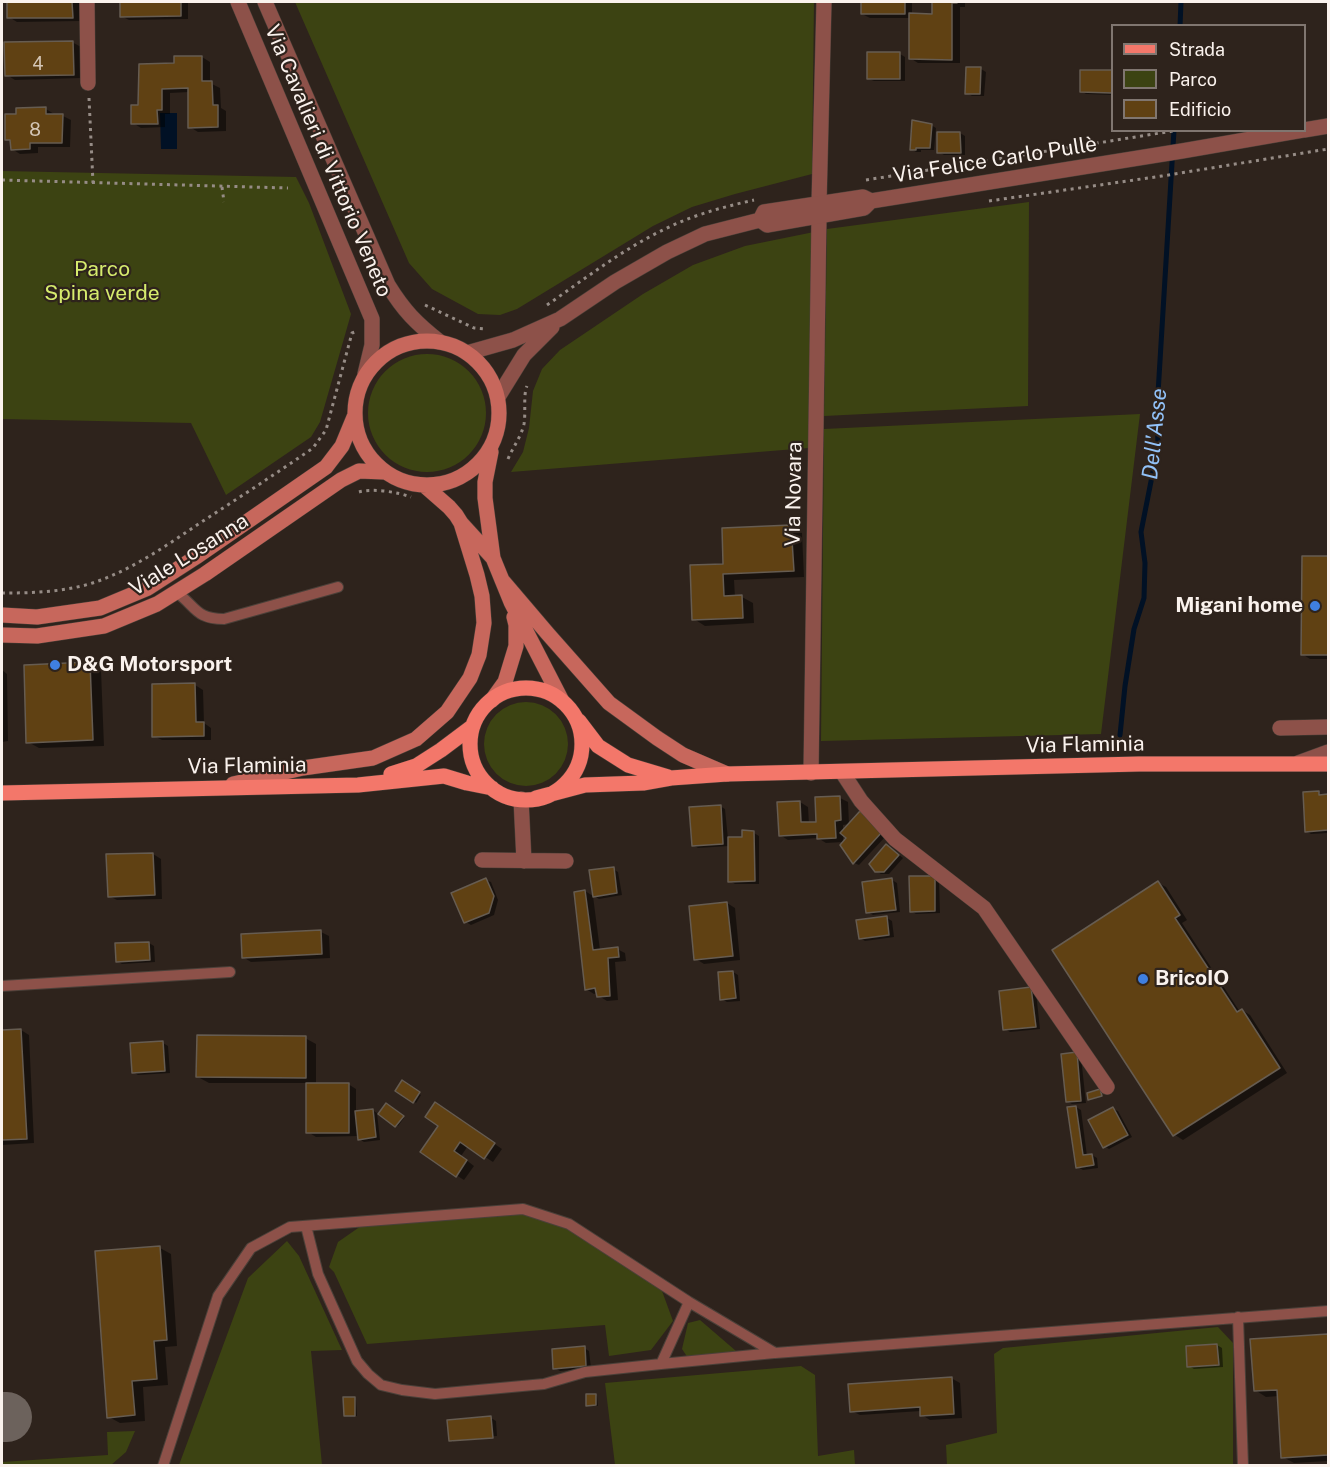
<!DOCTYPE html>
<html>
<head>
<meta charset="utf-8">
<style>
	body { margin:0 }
	#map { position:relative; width:1330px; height:1467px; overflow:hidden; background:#2e231c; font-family:"Public Sans",sans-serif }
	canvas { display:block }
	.frame { position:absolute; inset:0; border:3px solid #faf2ed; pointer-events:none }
	.legend { position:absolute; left:1111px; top:24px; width:195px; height:108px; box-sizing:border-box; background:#2e231c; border:2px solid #807670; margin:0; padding:8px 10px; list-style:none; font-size:18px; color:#faf2ed }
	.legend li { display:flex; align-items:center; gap:12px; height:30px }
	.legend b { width:30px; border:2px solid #807670 }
</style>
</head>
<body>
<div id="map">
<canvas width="1330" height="1467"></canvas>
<div class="frame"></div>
<ul class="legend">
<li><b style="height:8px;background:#f3776a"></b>Strada</li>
<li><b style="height:16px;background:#3c4312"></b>Parco</li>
<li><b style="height:16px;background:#604113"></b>Edificio</li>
</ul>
</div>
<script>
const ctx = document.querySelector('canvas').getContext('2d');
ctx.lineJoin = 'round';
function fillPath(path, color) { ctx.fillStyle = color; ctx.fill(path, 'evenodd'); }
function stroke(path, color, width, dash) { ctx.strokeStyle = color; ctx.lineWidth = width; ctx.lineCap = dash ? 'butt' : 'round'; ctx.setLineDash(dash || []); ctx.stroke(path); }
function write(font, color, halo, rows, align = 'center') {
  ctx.font = font + ' "Public Sans",sans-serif'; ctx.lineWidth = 4.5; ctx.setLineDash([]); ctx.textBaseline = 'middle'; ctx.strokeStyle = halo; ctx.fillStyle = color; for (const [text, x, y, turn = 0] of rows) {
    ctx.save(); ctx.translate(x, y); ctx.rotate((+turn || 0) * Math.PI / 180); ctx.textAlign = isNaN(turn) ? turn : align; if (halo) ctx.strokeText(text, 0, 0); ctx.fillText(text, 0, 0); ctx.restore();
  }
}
fillPath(new Path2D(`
	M 295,2 L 814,2 L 812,174 L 735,194 L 692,207 L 653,226 L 517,309 L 500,315 L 478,314 L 432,289 L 409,263 Z
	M 2,171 L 296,177 L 309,203 L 351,314 L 320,422 L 311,437 L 226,495 L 191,423 L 2,419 Z
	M 1029,202 L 1028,406 L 824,416 L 827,229 Z
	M 814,232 L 808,448 L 511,472 L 523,452 L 529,428 L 533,391 L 542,369 L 560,350 L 643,294 L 693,265 L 745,246 Z
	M368 413a59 59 0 1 1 118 0a59 59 0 1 1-118 0Z
	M 1140,414 L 1101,734 L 821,741 L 824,429 Z
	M484 744a42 42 0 1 1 84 0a42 42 0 1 1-84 0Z
	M 516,1213 L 568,1227 L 662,1291 L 673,1321 L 651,1350 L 609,1356 L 605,1325 L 367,1344 L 334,1272 L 329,1267 L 338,1242 L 361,1226 Z
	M 287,1241 L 299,1256 L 342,1350 L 311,1351 L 322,1465 L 179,1465 L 248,1278 Z
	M 700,1320 L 736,1351 L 688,1358 L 682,1349 L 688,1323 Z
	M 1218,1327 L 1233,1343 L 1233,1465 L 947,1465 L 946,1445 L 997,1433 L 994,1354 L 1003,1348 Z
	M 801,1366 L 815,1375 L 818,1456 L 854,1450 L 855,1465 L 615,1465 L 605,1383 Z
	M 135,1431 L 126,1452 L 111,1465 L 2,1465 L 2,1462 L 108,1455 L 107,1432 Z`), '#3c4312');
fillPath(new Path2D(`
	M 160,113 L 177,113 L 177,149 L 161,149 Z`), '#011125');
fillPath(new Path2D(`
	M 9,2 L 80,2 L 80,21 L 17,22 L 9,17 Z
	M 121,2 L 188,2 L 188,19 L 129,20 L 121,16 Z
	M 862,2 L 912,2 L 912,15 L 933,15 L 934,2 L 965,2 L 965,7 L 960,7 L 960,63 L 918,63 L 910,58 L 911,18 L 870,18 L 862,14 Z
	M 72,42 L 81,47 L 81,78 L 15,80 L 7,75 Z
	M 900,54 L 905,57 L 905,81 L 874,81 L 869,79 Z
	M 202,57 L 210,62 L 210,83 L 220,88 L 221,108 L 226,111 L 226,131 L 198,132 L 190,127 L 189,92 L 170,93 L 170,114 L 165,114 L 165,127 L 141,128 L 133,123 L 140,106 L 175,65 Z
	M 981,69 L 986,72 L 984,96 L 972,96 L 967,93 Z
	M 1081,71 L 1112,72 L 1112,95 L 1086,94 L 1081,91 Z
	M 46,109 L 54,114 L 54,116 L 63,116 L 71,120 L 70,147 L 38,147 L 38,153 L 20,154 L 12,149 L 12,142 L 6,139 Z
	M 931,125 L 936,128 L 934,150 L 921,150 L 921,152 L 916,152 L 911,149 Z
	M 960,133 L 965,136 L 965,155 L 944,155 L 939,152 Z
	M 791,526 L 802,533 L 804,577 L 734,580 L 735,597 L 742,597 L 753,603 L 754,623 L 705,626 L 694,619 L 725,565 L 723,530 Z
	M 1304,558 L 1328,558 L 1328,659 L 1310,659 L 1302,654 Z
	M 90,664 L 101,670 L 104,746 L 39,748 L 28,742 Z
	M 2,670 L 7,674 L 8,741 L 2,742 Z
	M 195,685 L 203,690 L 204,723 L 211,728 L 211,740 L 162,740 L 154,736 Z
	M 1318,793 L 1324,796 L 1328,796 L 1328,833 L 1311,834 L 1306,831 Z
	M 840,798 L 848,802 L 849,824 L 843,825 L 843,832 L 865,816 L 886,836 L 859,865 L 854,863 L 848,838 L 843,833 L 843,842 L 826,843 L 818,838 L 788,840 L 780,835 L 800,802 L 808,807 L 809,824 L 817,823 Z
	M 720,806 L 725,809 L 728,839 L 744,839 L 754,833 L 759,836 L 759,884 L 735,884 L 730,881 L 729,846 L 698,848 L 693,845 Z
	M 892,849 L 903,858 L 889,874 L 881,874 L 876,871 Z
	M 153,854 L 161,859 L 162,899 L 117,900 L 109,896 L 108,856 Z
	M 613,869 L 618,872 L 622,895 L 599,899 L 594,896 Z
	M 934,877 L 939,880 L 940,913 L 916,914 L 911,911 Z
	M 486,880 L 491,882 L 498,900 L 494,915 L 471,925 L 466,922 Z
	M 892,880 L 897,883 L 900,912 L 873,915 L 868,912 Z
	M 1158,883 L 1166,887 L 1187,920 L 1182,923 L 1240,1012 L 1242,1010 L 1250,1015 L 1287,1073 L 1183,1140 L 1175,1135 L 1054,950 Z
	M 585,891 L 593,896 L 600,950 L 617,949 L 625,953 L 626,961 L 615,962 L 618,1000 L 607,1001 L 599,996 L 598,993 L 594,994 L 586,989 Z
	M 727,903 L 735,908 L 740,960 L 704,964 L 696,959 Z
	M 887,918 L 892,921 L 894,937 L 865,941 L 860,938 Z
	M 321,932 L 329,936 L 330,958 L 251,962 L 243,957 Z
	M 149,943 L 154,946 L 155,962 L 122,964 L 117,961 Z
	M 733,972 L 738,975 L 740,1001 L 727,1002 L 722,999 Z
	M 1031,989 L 1036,992 L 1040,1029 L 1010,1032 L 1005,1029 Z
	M 21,1030 L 29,1035 L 34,1143 L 2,1145 L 2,1031 Z
	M 305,1038 L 316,1044 L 316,1084 L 348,1084 L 356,1089 L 356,1112 L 372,1110 L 377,1113 L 380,1140 L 364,1142 L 359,1139 L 359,1136 L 316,1137 L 308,1132 L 307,1083 L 209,1083 L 198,1077 Z
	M 163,1043 L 168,1046 L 170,1073 L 138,1075 L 133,1072 Z
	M 1063,1055 L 1081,1057 L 1086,1103 L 1072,1104 L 1067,1101 Z
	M 403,1082 L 421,1095 L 416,1103 L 398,1090 Z
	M 386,1105 L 404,1118 L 398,1126 L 380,1113 Z
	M 1076,1107 L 1081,1110 L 1087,1156 L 1092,1155 L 1097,1158 L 1098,1168 L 1083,1170 L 1078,1167 Z
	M 444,1109 L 502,1149 L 493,1162 L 468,1146 L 461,1156 L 474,1166 L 464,1180 L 456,1175 L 440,1126 Z
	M 1113,1109 L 1118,1111 L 1132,1137 L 1109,1149 L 1104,1146 Z
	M 160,1248 L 171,1254 L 177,1346 L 165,1347 L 168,1385 L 143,1387 L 145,1421 L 120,1423 L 109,1417 Z
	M 1328,1335 L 1328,1461 L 1294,1463 L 1283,1457 L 1279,1396 L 1266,1397 L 1255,1390 L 1252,1340 Z
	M 1217,1345 L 1222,1348 L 1223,1367 L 1194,1369 L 1189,1366 Z
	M 584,1348 L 589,1351 L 591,1368 L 560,1371 L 555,1368 Z
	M 951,1378 L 960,1383 L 962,1418 L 930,1420 L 922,1415 L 921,1411 L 860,1415 L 852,1411 Z
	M 595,1395 L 597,1396 L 598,1406 L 588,1405 Z
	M 354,1399 L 356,1400 L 357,1416 L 347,1416 L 345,1415 Z
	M 491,1418 L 496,1421 L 497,1436 L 453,1439 L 453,1442 L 450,1440 Z`), '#0007');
stroke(new Path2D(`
	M 1180,26 L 1181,2
	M 1120,735 L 1125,686 L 1134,629 L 1144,598 L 1145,563 L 1141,532 L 1158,446 L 1157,410 L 1174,130`), '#011125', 5);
stroke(new Path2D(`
	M 2,1417 L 7,1417`), '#6c625c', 50);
const building = new Path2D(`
	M 7,2 L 72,2 L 73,18 L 7,18 Z
	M 120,2 L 181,2 L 181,16 L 120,17 Z
	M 861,2 L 905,2 L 905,14 L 861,14 Z
	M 932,2 L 957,2 L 957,3 L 952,3 L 952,60 L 909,59 L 909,13 L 932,14 Z
	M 73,41 L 74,75 L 5,76 L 4,42 Z
	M 867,52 L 900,52 L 900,79 L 867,79 Z
	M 174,56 L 202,56 L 202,81 L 212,81 L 213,105 L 218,105 L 218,127 L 188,128 L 188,88 L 162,89 L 162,110 L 157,110 L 158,124 L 131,124 L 131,105 L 138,105 L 139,64 L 174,63 Z
	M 966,67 L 981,67 L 980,94 L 965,94 Z
	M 1080,70 L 1112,70 L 1112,93 L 1080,92 Z
	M 46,107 L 46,114 L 63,114 L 62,143 L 30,143 L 30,149 L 11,150 L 10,140 L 5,140 L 5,114 L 16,114 L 16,108 Z
	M 912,120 L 932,124 L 930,148 L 916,148 L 916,150 L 910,150 Z
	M 937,132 L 960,132 L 961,153 L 937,153 Z
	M 791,525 L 794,571 L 723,574 L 724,596 L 742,595 L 743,618 L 692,620 L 690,565 L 723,564 L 722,528 Z
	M 1302,556 L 1328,556 L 1328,655 L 1301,655 Z
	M 90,662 L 93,740 L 26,743 L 24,665 Z
	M 195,683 L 196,722 L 204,722 L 204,736 L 152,737 L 152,684 Z
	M 1319,791 L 1319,795 L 1328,794 L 1328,830 L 1305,832 L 1303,792 Z
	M 840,796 L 841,820 L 835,821 L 836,838 L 817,839 L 817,834 L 779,836 L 777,802 L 800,801 L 801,822 L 816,822 L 815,797 Z
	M 721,805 L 723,844 L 692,846 L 689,807 Z
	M 860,811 L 882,832 L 853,864 L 840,845 L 846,838 L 840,833 Z
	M 742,830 L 754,831 L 755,881 L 728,882 L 728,837 L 742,837 Z
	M 886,844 L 899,855 L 884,872 L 875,872 L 869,864 Z
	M 153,853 L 155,895 L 108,897 L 106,854 Z
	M 614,867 L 617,893 L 593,897 L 589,870 Z
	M 909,876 L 935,876 L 935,911 L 910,912 Z
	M 486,878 L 494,896 L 489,913 L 464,923 L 451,893 Z
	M 892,878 L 896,910 L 866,913 L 862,882 Z
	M 1158,881 L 1180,915 L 1175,918 L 1237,1012 L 1242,1009 L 1280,1068 L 1173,1136 L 1052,950 Z
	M 585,890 L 593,950 L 618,947 L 619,957 L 608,958 L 610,996 L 597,997 L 595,988 L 585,990 L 574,892 Z
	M 727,902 L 733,956 L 694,960 L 689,906 Z
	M 887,916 L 889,935 L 859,939 L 856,920 Z
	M 321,930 L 322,954 L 242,958 L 241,934 Z
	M 149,942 L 150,960 L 116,962 L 115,943 Z
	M 733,971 L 736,998 L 720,1000 L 718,972 Z
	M 1031,987 L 1036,1027 L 1003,1030 L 999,991 Z
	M 21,1029 L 27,1139 L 2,1140 L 2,1030 Z
	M 197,1035 L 306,1036 L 306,1078 L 196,1077 Z
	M 163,1041 L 165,1071 L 132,1073 L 130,1043 Z
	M 1077,1052 L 1081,1101 L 1066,1102 L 1061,1054 Z
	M 402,1080 L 420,1092 L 413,1103 L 395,1091 Z
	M 306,1083 L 349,1083 L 349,1133 L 306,1133 Z
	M 1100,1089 L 1102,1096 L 1088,1100 L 1087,1093 Z
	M 435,1102 L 495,1143 L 484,1159 L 460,1142 L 454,1151 L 467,1160 L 456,1177 L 420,1152 L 438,1126 L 425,1117 Z
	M 386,1103 L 404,1116 L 395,1127 L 378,1114 Z
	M 1076,1106 L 1083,1155 L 1092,1154 L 1094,1165 L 1076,1168 L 1067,1107 Z
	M 1113,1107 L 1128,1135 L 1103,1148 L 1088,1120 Z
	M 373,1109 L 376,1137 L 358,1140 L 355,1111 Z
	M 160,1246 L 167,1340 L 154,1341 L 157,1379 L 132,1381 L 135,1415 L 107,1418 L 95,1251 Z
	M 1328,1334 L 1328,1455 L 1281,1458 L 1277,1390 L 1254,1391 L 1250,1339 Z
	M 1217,1344 L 1219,1365 L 1187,1367 L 1186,1346 Z
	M 585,1346 L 586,1366 L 553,1369 L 552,1349 Z
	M 952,1377 L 954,1414 L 920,1416 L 920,1407 L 850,1412 L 848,1384 Z
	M 586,1394 L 596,1394 L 596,1405 L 586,1406 Z
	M 343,1397 L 355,1397 L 355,1416 L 344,1416 Z
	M 491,1416 L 493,1438 L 449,1441 L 447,1420 Z`);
fillPath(building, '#604113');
stroke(building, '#665c51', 1.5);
const service = new Path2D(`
	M 176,592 C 196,606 195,619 224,619 L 338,587
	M 2,986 L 230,972
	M 306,1226 L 318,1274 L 357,1361 L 368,1374 L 381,1385 L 402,1390 L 435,1394 L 544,1384 L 585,1372 L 661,1364 L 689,1302
	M 1238,1317 L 1243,1466
	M 661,1364 L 774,1353
	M 163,1466 L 218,1296 L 251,1248 L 290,1227 L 523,1209 L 569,1224 L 689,1302 L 775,1353 L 1328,1311`);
const minor = new Path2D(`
	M 87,2 L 88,83
	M 819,204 L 824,2
	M 1280,728 L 1328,727
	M 1298,763 L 1328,752
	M 842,772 L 861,801 L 895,839 L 984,908 L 1107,1087
	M 811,773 L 819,216
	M 521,799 L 524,861
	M 482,860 L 566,861`);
const tertiary = new Path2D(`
	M 238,2 L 372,319 L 372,345 L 365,374
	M 265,2 L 388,285 C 404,311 416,323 440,342
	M 1304,130 L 1328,126
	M 760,220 L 767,225 L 864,208 L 871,201
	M 467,353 L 513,340 L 560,319 L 615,282 L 667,252 L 705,234 L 760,220 L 764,212 L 863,197 L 871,201 L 1182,151 L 1303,130
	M 498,397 L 524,355 L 552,327`);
const secondary = new Path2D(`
	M355 413a72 72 0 1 1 144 0a72 72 0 1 1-144 0Z
	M 491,452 L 485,482 L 485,498 L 493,558 L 511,602 L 562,701
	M 425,486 L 449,507 L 456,515 L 461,523 L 492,557
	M 502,580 L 548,634 L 609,703 L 657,738 L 683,755 L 727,774
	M 2,615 L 37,617 L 100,608 L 148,588 L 196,557 L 326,467 L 342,446 L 354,417
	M 2,635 L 37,636 L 104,626 L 157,604 L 205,574 L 341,480 L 359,471 L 384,472
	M 492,700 L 505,682 L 516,646 L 516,625 L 514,617
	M 233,784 L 303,768 L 373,758 L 416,739 L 447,712 L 470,678 L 479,655 L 484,623 L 482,596 L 477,575 L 461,523`);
const primary = new Path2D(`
	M470 744a56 56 0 1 1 112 0a56 56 0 1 1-112 0Z
	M 579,721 L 598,746 L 628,765 L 668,777
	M 391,774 L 416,766 L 441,750 L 473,726
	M 2,793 L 358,785 L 444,776 L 467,783 L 492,788
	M 536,798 L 585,785 L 643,783 L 671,778 L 727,774 L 1139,764 L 1328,764`);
stroke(service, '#4b4039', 12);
stroke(minor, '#4b4039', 16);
stroke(tertiary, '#4b4039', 16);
stroke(secondary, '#4b4039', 16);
stroke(primary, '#4b4039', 16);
stroke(new Path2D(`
	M 89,98 L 93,183
	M 2,180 L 288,188
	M 866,180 L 1179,130
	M 222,187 L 224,202
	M 989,201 L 1162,176 L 1328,149
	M 425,305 L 474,328 L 486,329
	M 547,305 C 586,278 623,249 665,229 C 693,215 723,207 754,200
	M 508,459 C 513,447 521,437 524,424 C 526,412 523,395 527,386
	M 359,492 C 372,488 398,492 411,497
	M 2,593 C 34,593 70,592 101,580 C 138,566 170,543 203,521 C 240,497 277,473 313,448 L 326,430 L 352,333 L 355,332`), '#968c86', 3, [3, 4.5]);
stroke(service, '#8d5149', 10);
stroke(minor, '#8d5149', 15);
stroke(tertiary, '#8d5149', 15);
stroke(secondary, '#c7675c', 15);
stroke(primary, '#f3776a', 15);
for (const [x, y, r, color] of [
	[1315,606,6,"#3f7fe0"],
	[55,665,6,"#3f7fe0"],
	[1143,979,6,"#3f7fe0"]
]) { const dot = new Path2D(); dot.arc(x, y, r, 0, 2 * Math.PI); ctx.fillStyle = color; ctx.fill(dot); stroke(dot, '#2e231c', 2); }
write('18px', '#d4c6b6', null, [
	["4",38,64],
	["8",35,130]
]);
write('21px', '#faf2ed', '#2e231c', [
	["Via Felice Carlo Pullè",995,160,-9],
	["Via Cavalieri di Vittorio Veneto",328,161,67],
	["Via Novara",794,494,-89],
	["Viale Losanna",189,555,-32],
	["Via Flaminia",1085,745,-1],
	["Via Flaminia",247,766,-1]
]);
write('21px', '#d6eb6d', '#2e231c', [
	["Parco",102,270],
	["Spina verde",102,294]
]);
write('bold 21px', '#faf2ed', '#2e231c', [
	["Migani home",1303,606,"right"],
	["D&G Motorsport",67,665],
	["BricoIO",1155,979]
], 'left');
write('italic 22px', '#92c2f8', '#2e231c', [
	["Dell'Asse",1155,434,-84]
]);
</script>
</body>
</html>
